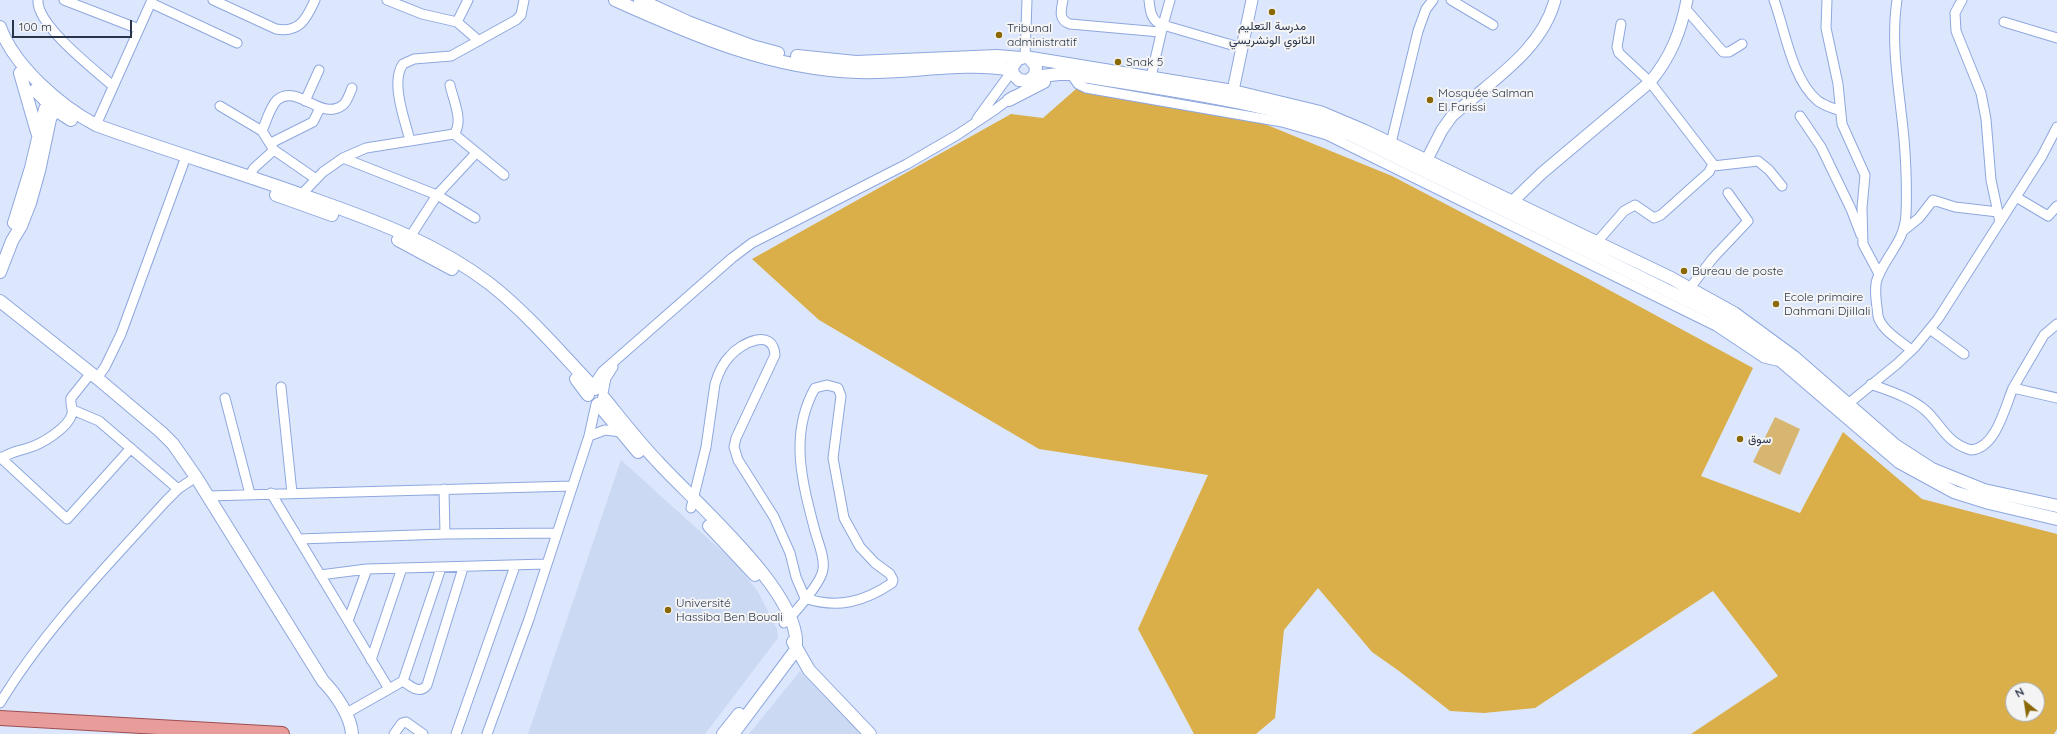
<!DOCTYPE html>
<html>
<head>
<meta charset="utf-8">
<style>
	body { margin:0 }
	#map { position:relative; width:2057px; height:734px; overflow:hidden; background:#dce7fe; font-family:Quicksand,sans-serif }
	canvas { display:block }
	.north { position:absolute; left:2005px; top:682px; width:40px; height:40px; box-sizing:border-box; background:#f4f4f4; border:1px solid #a3a7b0; border-radius:50%; rotate:330deg; font-size:11px; font-weight:700; line-height:16px; text-align:center; color:#29344a }
	.north::after { content:''; display:block; margin:auto; width:14px; height:18px; background:#8a6806; clip-path:polygon(50% 0,100% 100%,50% 72%,0 100%) }
	.scale { position:absolute; left:12px; top:20px; width:120px; height:18px; box-sizing:border-box; border:2px solid #29344a; border-top:0; padding-left:5px; font-size:12px; line-height:14px; white-space:nowrap; color:#29344a; -webkit-text-stroke:3px #f4f4f4; paint-order:stroke }
</style>
</head>
<body>
<div id="map">
<canvas width="2057" height="734"></canvas>
<div class="north">N</div>
<div class="scale">100 m</div>
</div>
<script>
const ctx = document.querySelector('canvas').getContext('2d');
ctx.lineJoin = 'round';
function fillPath(path, color) { ctx.fillStyle = color; ctx.fill(path, 'evenodd'); }
function stroke(path, color, width, dash) { ctx.strokeStyle = color; ctx.lineWidth = width; ctx.lineCap = dash ? 'butt' : 'round'; ctx.setLineDash(dash || []); ctx.stroke(path); }
function write(font, color, halo, rows, align = 'center') {
  ctx.font = font + ' Quicksand,Vazirmatn,sans-serif'; ctx.lineWidth = 4; ctx.setLineDash([]); ctx.textBaseline = 'middle'; ctx.strokeStyle = halo; ctx.fillStyle = color; for (const [text, x, y, turn = 0] of rows) {
    ctx.save(); ctx.translate(x, y); ctx.rotate((+turn || 0) * Math.PI / 180); ctx.textAlign = isNaN(turn) ? turn : align; if (halo) ctx.strokeText(text, 0, 0); ctx.fillText(text, 0, 0); ctx.restore();
  }
}
fillPath(new Path2D(`
	M 621,460 L 733,561 L 757,590 L 777,629 L 778,638 L 705,734 L 528,734 Z
	M 800,671 L 862,734 L 749,734 Z`), '#ccd9f2');
fillPath(new Path2D(`
	M 1775,417 L 1800,429 L 1780,475 L 1753,462 Z`), '#d6b671');
fillPath(new Path2D(`
	M 1076,89 L 1255,120 L 1392,176 L 1587,278 L 1753,368 L 1701,476 L 1800,513 L 1843,432 L 1922,499 L 2057,534 L 2057,729 L 2054,734 L 1691,734 L 1778,676 L 1713,591 L 1535,708 L 1484,713 L 1450,711 L 1399,671 L 1372,652 L 1318,588 L 1284,630 L 1275,718 L 1256,734 L 1194,734 L 1138,629 L 1208,475 L 1039,449 L 819,320 L 752,259 L 1011,114 L 1043,118 ZM 2013,690 L 2037,690 L 2037,714 L 2013,714 Z`), '#daaf4a');
const minor = new Path2D(`
	M 38,0 C 36,25 95,70 113,86
	M 64,0 L 139,29
	M 213,0 L 276,29 C 299,33 306,20 315,0
	M 387,0 L 422,14 L 457,22 L 479,41
	M 1063,0 C 1061,10 1058,20 1070,24 L 1160,32
	M 1149,0 C 1150,10 1151,22 1163,25 L 1151,77
	M 1170,0 L 1163,25 L 1242,48
	M 1451,0 L 1493,25
	M 1774,0 C 1785,30 1792,80 1818,101 C 1825,106 1833,108 1840,111
	M 1827,0 L 1826,28 L 1838,84 L 1842,124 L 1865,175 L 1862,208 L 1863,244 L 1879,274
	M 1897,0 C 1890,46 1900,93 1904,139 C 1906,163 1907,190 1906,214 C 1905,241 1887,254 1878,277 C 1873,287 1877,305 1878,316 C 1881,330 1901,341 1911,350
	M 1962,0 L 1955,13 L 1956,31 L 1981,93 L 1986,119 L 1991,180 L 2000,222
	M 151,3 L 237,43
	M 1685,8 L 1723,52 L 1729,52 L 1742,44
	M 457,22 L 468,0
	M 2004,22 L 2057,38
	M 1025,57 L 1027,0
	M 1071,74 L 1078,84 L 1086,88 L 1282,122 L 1327,135 L 1716,326 L 1764,358 L 1777,361 L 1781,358
	M 305,101 L 319,70
	M 220,106 L 262,131 L 274,150 L 316,179
	M 1800,116 L 1821,147 L 1851,209 L 1861,235
	M 977,119 L 1012,71
	M 96,125 L 152,0
	M 262,131 C 266,122 270,107 277,100 C 298,83 321,122 343,105 C 347,102 350,93 352,88
	M 454,134 L 504,175
	M 410,141 C 405,120 390,82 403,64 L 414,59 L 451,56 L 516,20 L 521,15 L 524,0
	M 271,143 L 313,122 L 320,108
	M 1391,143 L 1418,31 L 1426,9 L 1433,0
	M 343,158 L 437,195 L 475,218
	M 1713,166 L 1758,161 L 1769,170 L 1782,186
	M 249,177 L 254,168 L 274,150
	M 2016,197 L 2048,216 L 2057,206
	M 297,199 L 323,172 L 343,158 L 366,148 L 454,134 C 464,121 453,100 450,85
	M 1903,231 L 1919,218 L 1933,200 L 1955,207 L 1998,212
	M 410,237 L 437,195 L 476,153
	M 1597,242 L 1624,211 L 1635,205 L 1654,218 L 1661,215 L 1709,172 L 1713,164 L 1650,82 L 1619,53 L 1617,47 L 1621,24
	M 1686,293 L 1713,258 L 1748,221 L 1728,193
	M 1930,329 L 1964,354
	M 97,378 L 105,367 L 121,334 L 184,162
	M 1871,384 C 1889,391 1910,397 1925,410 C 1942,425 1945,442 1971,450 C 1996,448 2005,407 2013,388 L 2057,398
	M 281,387 L 292,493
	M 2013,388 L 2044,335 L 2057,324
	M 595,389 L 596,381 L 602,372 L 732,258 L 752,243 L 907,164 L 957,135 L 996,109 L 1013,96
	M 603,393 L 606,378 L 613,367
	M 225,398 L 250,494
	M 1843,408 L 1897,364 L 1915,347 L 1938,319 L 2042,156 L 2057,127
	M 73,410 L 99,421 L 178,489
	M 589,436 L 605,430 L 621,432
	M 0,457 L 67,519 L 131,448
	M 2,458 C 10,452 19,451 28,448 C 42,444 68,428 72,414 C 73,408 70,404 71,398 L 91,373
	M 444,489 L 445,534
	M 271,493 L 389,689 L 345,714
	M 208,496 L 572,486
	M 691,508 L 706,447 L 715,384 C 718,374 723,363 730,356 C 741,343 773,327 775,355 L 736,438 L 734,447 L 738,460 L 774,517 L 790,553 L 796,577 L 805,598 C 837,609 864,602 892,583 L 893,580 L 890,574 L 875,563 L 860,547 L 844,518 L 833,458 L 841,396 L 838,388 L 827,385 L 815,388 C 789,434 802,482 815,531 C 818,542 825,558 823,569 C 822,582 794,614 784,623
	M 299,539 L 445,534 L 557,533
	M 320,575 L 367,569 L 546,564
	M 348,621 L 367,569
	M 371,660 L 402,568
	M 403,681 L 441,568
	M 389,689 L 403,681 C 410,686 420,695 427,685 L 463,568
	M 0,703 C 44,630 108,565 165,502 L 178,489 L 196,477
	M 394,734 L 402,723 L 406,722 L 423,734
	M 456,734 L 515,566
	M 487,734 L 529,619 L 589,436 L 596,404`);
const tertiary = new Path2D(`
	M 1231,100 L 1252,0
	M 1423,167 L 1442,130 L 1452,116 C 1490,81 1541,52 1555,0
	M 1509,208 L 1513,201 L 1542,173 L 1650,82 C 1671,57 1681,31 1687,0`);
const secondary = new Path2D(`
	M 615,0 C 693,35 770,69 858,72 C 909,74 961,61 1012,70
	M 640,0 L 688,22 L 752,46 L 778,53
	M 0,27 C 14,66 60,106 96,125 C 170,152 245,174 319,201 C 379,222 439,245 490,284 C 528,314 561,353 595,389
	M 797,56 L 856,62 L 997,56 L 1021,58
	M 1030,59 L 1036,66 L 1035,75 L 1028,81 L 1019,80 L 1013,74 L 1012,67 L 1018,59 L 1025,57 L 1233,91 L 1320,112 L 1365,131 L 1671,278 L 1734,313 L 1794,357 L 1895,445 L 1932,469 L 1984,490 L 2057,506
	M 20,73 L 37,132
	M 1033,77 L 1059,74 L 1071,74 C 1165,90 1262,100 1351,135 L 1711,312 L 1767,349 L 1899,462 L 1954,492 L 1989,503 L 2057,519
	M 35,90 L 54,109 L 71,120
	M 1009,100 L 1044,82
	M 276,195 L 332,215
	M 14,223 L 31,168 L 45,109
	M 398,240 L 452,269
	M 0,272 L 12,241 L 21,226 L 30,203 L 39,171 L 50,119 L 58,102
	M 0,301 L 97,378 L 161,432 L 173,444 L 196,477 L 323,681 C 335,693 351,716 352,734
	M 576,379 L 588,395
	M 604,398 C 621,419 638,441 657,461 C 690,498 809,599 795,651 L 733,734
	M 598,404 L 638,452
	M 709,526 L 755,575
	M 793,642 L 809,670 L 870,734
	M 723,734 L 739,714`);
const primary = new Path2D(`
	M 0,718 L 282,734`);
stroke(minor, '#8ea7de', 11);
stroke(tertiary, '#8ea7de', 13);
stroke(secondary, '#8ea7de', 14);
stroke(primary, '#9c4e52', 16);
stroke(minor, '#fff', 9);
stroke(tertiary, '#fff', 11);
stroke(secondary, '#fff', 12);
stroke(primary, '#e99d9a', 14);
for (const [x, y, r, color] of [
	[1272,12,4,"#8a6806"],
	[999,35,4,"#8a6806"],
	[1118,62,4,"#8a6806"],
	[1430,100,4,"#8a6806"],
	[1684,271,4,"#8a6806"],
	[1776,304,4,"#8a6806"],
	[1740,439,4,"#8a6806"],
	[668,610,4,"#8a6806"]
]) { const dot = new Path2D(); dot.arc(x, y, r, 0, 2 * Math.PI); ctx.fillStyle = color; ctx.fill(dot); stroke(dot, '#f4f4f4', 1.5); }
write('12px', '#29344a', '#f4f4f4', [
	["مدرسة التعليم",1272,26,"center"],
	["الثانوي الونشريسي",1272,40,"center"],
	["Tribunal",1007,28],
	["administratif",1007,42],
	["Snak 5",1126,62],
	["Mosquée Salman",1438,93],
	["El Farissi",1438,107],
	["Bureau de poste",1692,271],
	["Ecole primaire",1784,297],
	["Dahmani Djillali",1784,311],
	["سوق",1748,439],
	["Université",676,603],
	["Hassiba Ben Bouali",676,617]
], 'left');
</script>
</body>
</html>
